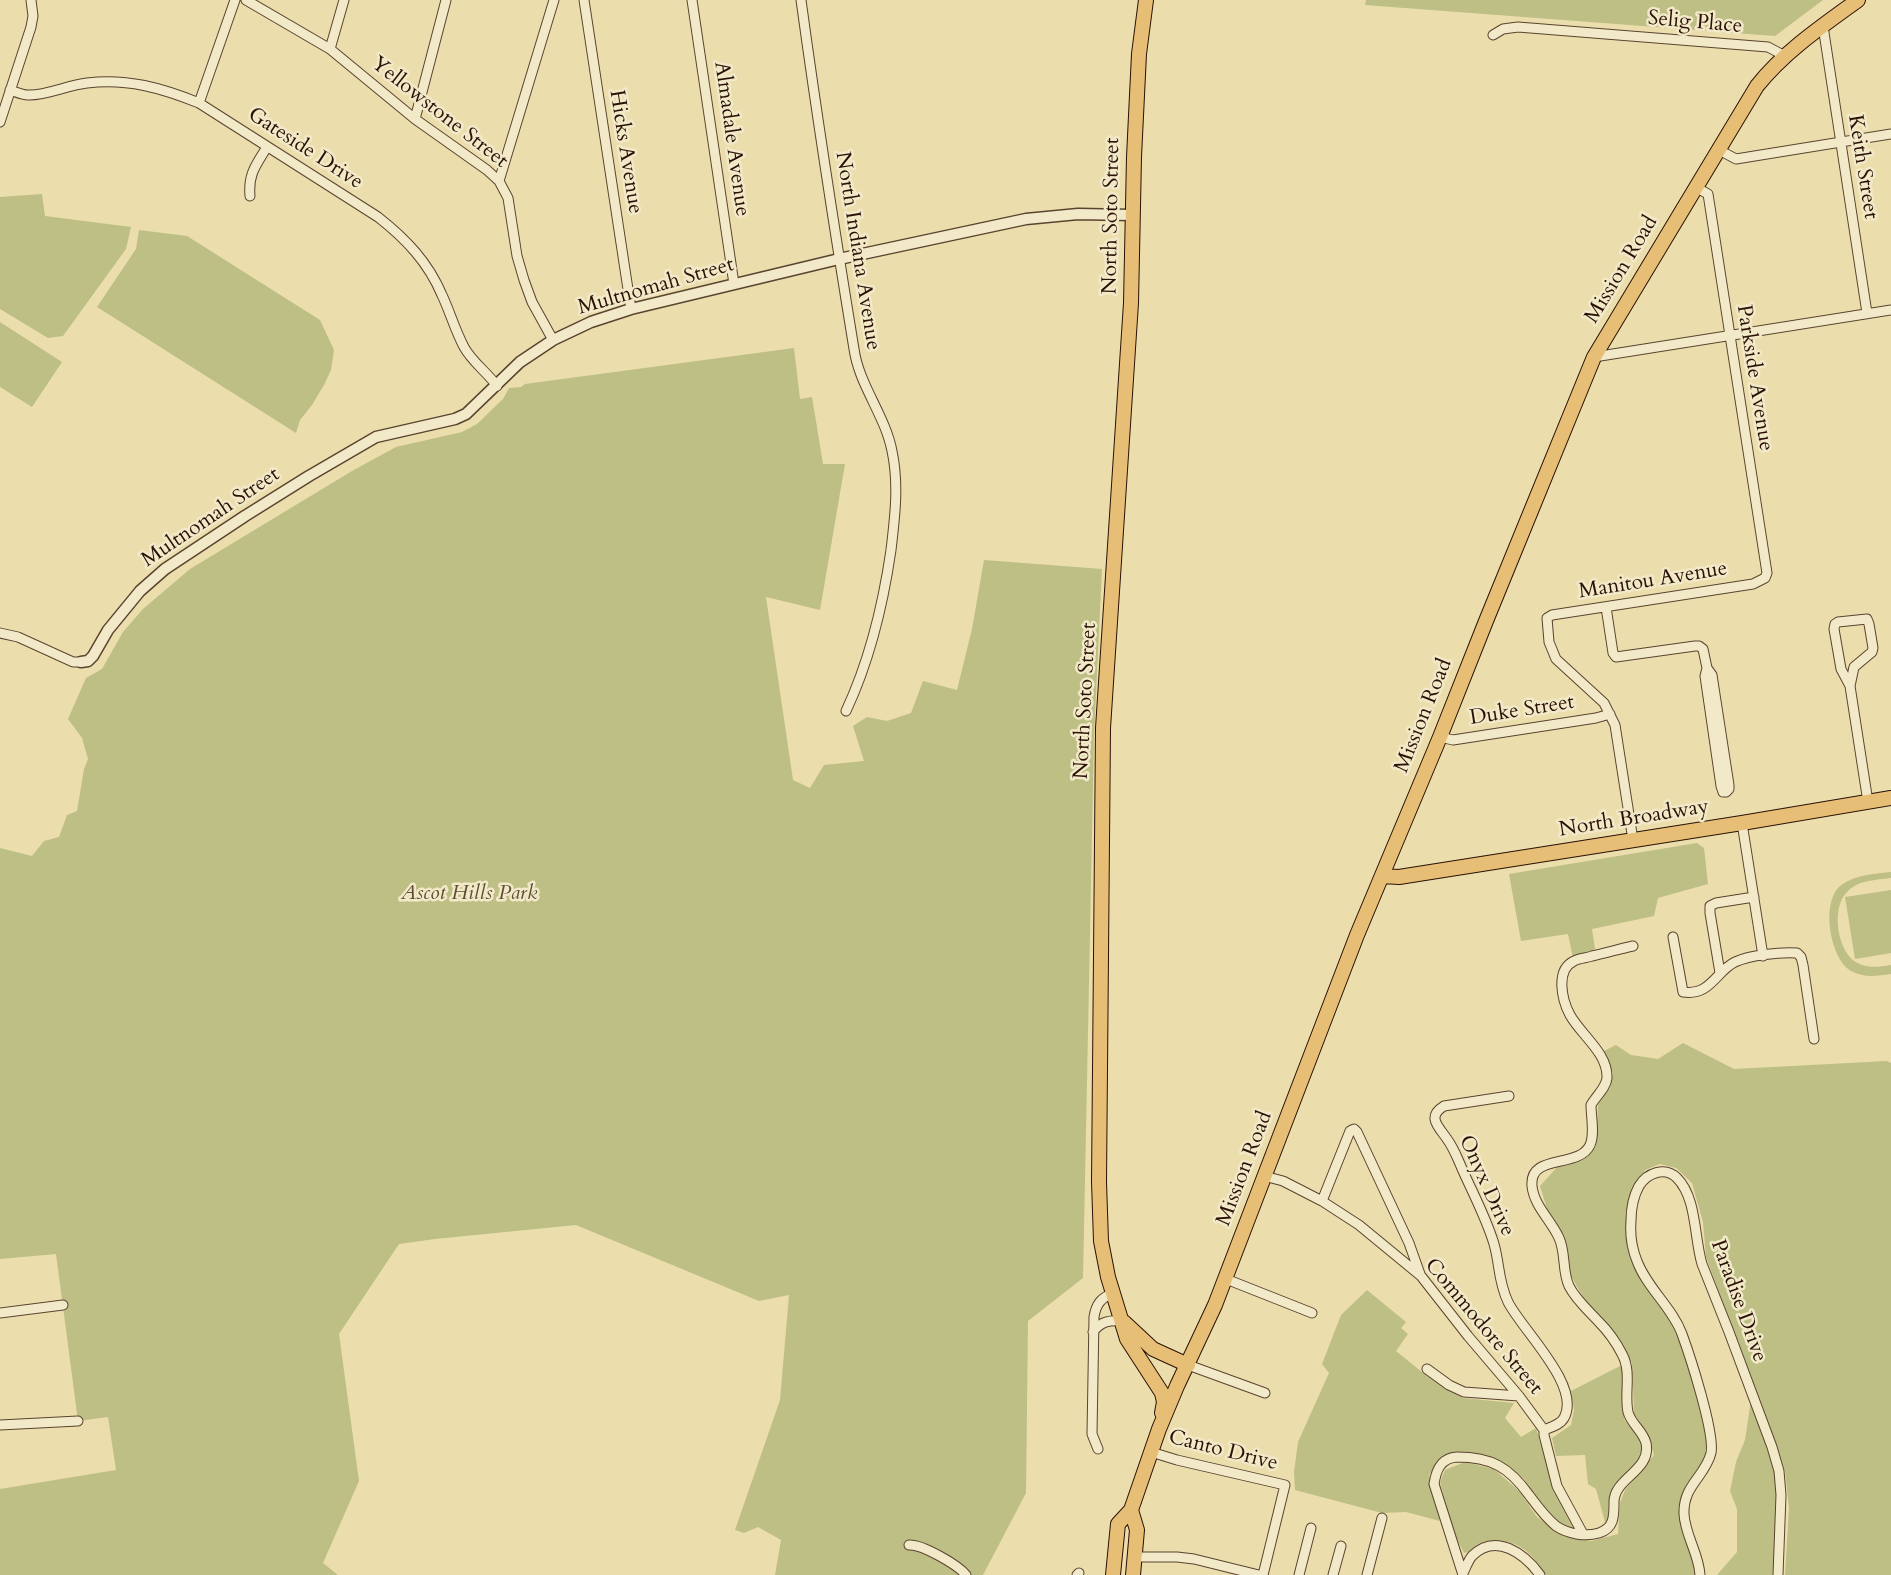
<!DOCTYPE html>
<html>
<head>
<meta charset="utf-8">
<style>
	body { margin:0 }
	canvas { display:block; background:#ebddac }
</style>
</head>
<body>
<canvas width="1891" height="1575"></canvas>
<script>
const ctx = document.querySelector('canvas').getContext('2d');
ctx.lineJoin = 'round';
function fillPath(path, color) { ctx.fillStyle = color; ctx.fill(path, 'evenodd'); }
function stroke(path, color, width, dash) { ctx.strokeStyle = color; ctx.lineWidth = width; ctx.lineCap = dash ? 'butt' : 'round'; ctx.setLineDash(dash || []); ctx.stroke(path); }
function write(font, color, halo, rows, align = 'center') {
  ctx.font = font + ' Cardo,serif'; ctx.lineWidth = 5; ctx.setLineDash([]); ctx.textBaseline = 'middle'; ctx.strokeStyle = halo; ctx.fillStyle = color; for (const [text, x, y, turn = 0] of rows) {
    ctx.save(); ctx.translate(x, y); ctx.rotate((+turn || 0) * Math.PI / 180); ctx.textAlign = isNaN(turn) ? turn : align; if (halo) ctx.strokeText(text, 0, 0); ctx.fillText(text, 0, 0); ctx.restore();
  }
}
fillPath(new Path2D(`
	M 1366,0 L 1823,0 L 1775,36 L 1365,5 Z
	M 42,194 L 45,216 L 131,227 L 126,249 L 63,336 L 48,338 L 0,309 L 0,197 Z
	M 139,230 L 187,236 L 320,320 L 334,350 L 331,370 L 324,385 L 312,405 L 300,420 L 296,433 L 97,307 L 136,249 Z
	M 0,322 L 62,362 L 32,407 L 0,387 Z
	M 794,348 L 800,399 L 812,397 L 823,464 L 845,464 L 820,610 L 766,597 L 793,780 L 810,788 L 824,765 L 864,761 L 853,726 L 867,717 L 887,721 L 911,713 L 923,681 L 957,690 L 972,629 L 984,560 L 1102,569 L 1094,735 L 1083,1278 L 1028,1321 L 1026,1493 L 983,1575 L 775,1575 L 781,1540 L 758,1527 L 744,1533 L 735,1530 L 780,1400 L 789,1295 L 759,1301 L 576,1225 L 435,1239 L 399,1244 L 339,1334 L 359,1481 L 323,1563 L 338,1575 L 0,1575 L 0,1489 L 116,1470 L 108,1417 L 78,1421 L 56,1254 L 0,1259 L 0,848 L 32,856 L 44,841 L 59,837 L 67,815 L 77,811 L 84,769 L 88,759 L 82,738 L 68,719 L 86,678 L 102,669 L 123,632 L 143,609 L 190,569 L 352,471 L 396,447 L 462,432 L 477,424 L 503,399 L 509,388 L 521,387 L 525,384 Z
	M 1697,843 L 1704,848 L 1708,884 L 1658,898 L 1654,916 L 1592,929 L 1595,949 L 1573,958 L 1568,934 L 1521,941 L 1509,874 Z
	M 1891,872 L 1891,878 C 1876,880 1858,880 1847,892 C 1831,908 1837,948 1854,961 C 1866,969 1878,967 1891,965 L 1891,974 C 1876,976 1864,978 1851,971 C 1830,959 1821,904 1839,887 C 1853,875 1873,874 1891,872 Z
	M 1891,890 L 1891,953 L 1855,959 L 1845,897 Z
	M 1683,1043 L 1734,1069 L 1887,1061 L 1891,1063 L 1891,1575 L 1785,1575 L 1789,1508 L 1785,1471 L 1706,1257 L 1703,1222 L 1692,1183 L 1676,1168 L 1660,1164 L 1645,1170 L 1631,1193 L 1627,1224 L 1629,1254 L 1644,1283 L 1668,1317 L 1683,1348 L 1708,1436 L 1704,1461 L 1688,1482 L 1680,1500 L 1683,1528 L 1695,1562 L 1695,1575 L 1546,1575 C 1534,1556 1517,1536 1491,1543 C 1482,1546 1473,1551 1464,1553 L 1453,1531 L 1440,1482 L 1445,1470 L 1465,1462 L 1494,1469 L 1519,1491 L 1537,1517 L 1563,1536 L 1592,1541 L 1618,1534 L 1620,1503 L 1625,1490 L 1654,1455 L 1649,1437 L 1634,1413 L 1632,1363 L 1619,1338 L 1587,1304 L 1571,1276 L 1566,1253 L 1549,1215 L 1540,1186 L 1559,1165 L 1580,1160 L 1596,1146 L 1598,1104 L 1610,1088 L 1613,1073 L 1604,1051 L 1616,1045 L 1631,1055 L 1658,1059 Z
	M 1367,1290 L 1406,1322 L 1401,1328 L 1408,1334 L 1396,1351 L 1427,1376 L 1463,1398 L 1514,1403 L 1505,1418 L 1521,1437 L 1536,1428 L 1554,1487 L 1574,1525 L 1572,1530 L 1559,1522 L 1542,1504 L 1524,1479 L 1501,1461 L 1470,1452 L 1442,1456 L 1429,1475 L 1440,1521 L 1406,1512 L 1382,1513 L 1295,1490 L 1294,1472 L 1298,1442 L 1329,1373 L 1322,1364 L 1341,1315 Z
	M 1622,1365 L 1624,1419 L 1642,1444 L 1640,1459 L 1613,1489 L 1609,1498 L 1608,1521 L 1605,1522 L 1596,1489 L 1588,1484 L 1585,1455 L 1556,1456 L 1552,1438 L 1571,1425 L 1574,1410 L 1571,1391 Z
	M 1751,1400 L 1777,1480 L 1778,1527 L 1773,1575 L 1717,1575 L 1737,1552 L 1737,1509 L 1730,1491 L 1736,1462 L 1745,1440 Z`), '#bdbf85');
const minor = new Path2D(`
	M 246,0 L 330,49 L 415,119 L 487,170 L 499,181 L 508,198 L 517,256 L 524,280 L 532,302 L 553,340
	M 584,0 L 631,309
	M 692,0 L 734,284
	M 801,0 C 817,117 835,233 854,349 C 859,385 885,415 892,451 C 899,484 895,516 891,550 C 883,605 870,660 846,711
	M 1823,26 L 1867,313
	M 1493,35 L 1503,29 L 1518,27 L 1768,47 L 1785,56
	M 330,49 L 344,0
	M 10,90 C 16,92 22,95 28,95 C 45,96 68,85 87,83 C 127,78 162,88 199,103 L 378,217 C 406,239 428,262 442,295 C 450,312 455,330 464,347 C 472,362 487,372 497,386
	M 199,103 L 235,0
	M 415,119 L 446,0
	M 0,122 L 31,27 L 33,16 L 31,0
	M 1719,150 L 1736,159 L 1891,134
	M 499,181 L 554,0
	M 250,196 C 248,174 256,165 267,147
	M 1594,357 L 1891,310
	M 1606,607 L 1613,653 L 1616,657 L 1695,646 L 1699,646 L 1703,649 L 1707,668 L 1712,675 L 1729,785 L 1729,789 L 1726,792 L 1723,792 L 1721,786 L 1705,676 L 1707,668
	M 0,633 L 18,637 L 73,662 L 81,662
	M 1850,686 L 1854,667 L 1872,652 L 1873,648 L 1869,624 L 1867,619 L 1838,622 L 1835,624 L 1834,629 L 1841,669 L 1850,686 L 1868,802
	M 1440,737 L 1453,740 L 1596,718 L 1610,714
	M 1742,823 L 1763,956
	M 1633,840 L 1615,725 L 1604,703 L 1556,659 L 1549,642 L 1547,618 L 1552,615 L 1753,584 L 1765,578 L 1767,573 L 1708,194 L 1697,188
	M 1673,937 L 1683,992 C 1711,996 1716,971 1735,962 C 1750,955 1780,952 1797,953 L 1801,957 L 1803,965 L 1814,1039
	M 1720,973 L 1710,913 L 1710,906 L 1716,903 L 1754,897
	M 1509,1096 L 1444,1106 C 1426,1117 1439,1127 1447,1139 C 1453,1147 1456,1155 1460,1164 C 1471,1190 1486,1217 1494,1244 C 1500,1265 1498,1281 1508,1302 C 1522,1330 1582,1386 1564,1418 C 1560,1425 1551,1427 1544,1430
	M 1264,1176 L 1283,1181 L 1322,1201 L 1359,1225 L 1421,1276 L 1468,1336 L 1519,1396 L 1544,1430 L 1544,1435 L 1557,1486 L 1583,1534
	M 1322,1201 L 1350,1131 L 1354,1129 L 1357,1132 L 1409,1243 L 1420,1274
	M 1226,1279 L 1312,1313
	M 0,1313 L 63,1305
	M 1093,1332 C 1101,1321 1110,1320 1122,1321
	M 1188,1365 L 1265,1393
	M 1427,1369 L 1449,1385 L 1464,1392 L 1519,1396
	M 0,1425 L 78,1421
	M 1098,1449 L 1092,1434 L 1094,1317 C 1096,1304 1101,1298 1113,1293
	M 1151,1452 L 1177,1460 L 1285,1485 L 1263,1575
	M 909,1545 C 922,1544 958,1565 966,1575
	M 1135,1557 L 1177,1557 L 1194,1559 L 1259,1575
	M 1463,1573 C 1466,1567 1468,1561 1472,1556 C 1496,1532 1525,1554 1540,1575
	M 1077,1575 L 1079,1573
	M 1299,1575 L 1311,1528
	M 1333,1575 L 1341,1546
	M 1367,1575 L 1382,1518
	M 1463,1575 L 1434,1484 C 1436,1470 1441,1458 1457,1457 C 1491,1457 1509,1467 1529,1495 C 1538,1507 1545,1517 1556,1526 C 1568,1534 1585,1537 1599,1533 C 1614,1528 1614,1517 1614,1503 C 1613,1478 1652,1471 1646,1443 C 1643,1431 1631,1424 1628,1412 C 1624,1393 1632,1372 1622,1354 C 1616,1342 1608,1331 1598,1321 C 1588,1310 1576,1300 1569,1286 C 1562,1271 1566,1253 1559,1238 C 1551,1220 1534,1206 1532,1186 C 1529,1153 1579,1169 1590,1145 C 1595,1134 1591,1117 1591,1105 C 1596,1096 1606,1088 1607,1078 C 1608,1053 1581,1035 1570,1015 C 1562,1000 1555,970 1574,961 C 1579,958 1587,958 1592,956 C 1606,953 1619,949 1633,946
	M 1700,1575 C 1699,1554 1685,1535 1684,1514 C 1683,1485 1705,1477 1711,1453 C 1715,1433 1690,1356 1682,1334 C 1672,1307 1647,1288 1637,1261 C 1632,1249 1630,1234 1631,1221 C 1631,1209 1633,1197 1639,1186 C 1647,1173 1665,1166 1677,1178 C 1697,1198 1694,1238 1702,1264 L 1729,1332 L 1772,1447 L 1779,1471 L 1781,1495 L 1778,1575`);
const tertiary = new Path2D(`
	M 81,662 L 88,661 L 93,656 L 108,630 L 140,591 L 165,569 L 245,516 L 309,476 L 376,437 L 455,419 L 466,414 L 520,362 L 553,340 L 591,322 L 631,309 L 839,259 L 1026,219 L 1078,214 L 1132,215`);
const primary = new Path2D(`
	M 1146,0 L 1139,54 L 1134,157 L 1131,303 L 1103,728 L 1099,1182 L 1101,1241 L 1108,1277 L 1127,1339 L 1162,1393 L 1164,1402 L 1162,1413
	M 1382,876 L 1399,877 L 1742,823 L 1891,798
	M 1124,1322 L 1153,1349 L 1188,1365
	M 1131,1510 L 1137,1530 L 1133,1575
	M 1113,1575 L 1118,1524 L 1131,1510 L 1159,1429 L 1177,1386 L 1215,1305 L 1357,935 L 1440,737 L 1486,621 L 1594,357 L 1757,86 C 1784,52 1822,26 1858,0`);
stroke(minor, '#5a442f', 11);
stroke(tertiary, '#5a442f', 13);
stroke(primary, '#2a1105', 16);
stroke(minor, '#f2e9c9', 9);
stroke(tertiary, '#f2e9c9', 10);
stroke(primary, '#e6be76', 14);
write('21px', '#2a1105', '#f2e9c9', [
	["Selig Place",1695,23,5],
	["Yellowstone Street",439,113,38],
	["Almadale Avenue",731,139,82],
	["Gateside Drive",305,149,33],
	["Hicks Avenue",625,152,81],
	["Keith Street",1862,167,81],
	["North Soto Street",1112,216,-89],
	["North Indiana Avenue",857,251,81],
	["Mission Road",1622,270,-59],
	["Multnomah Street",656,287,-16],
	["Parkside Avenue",1754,378,81],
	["Multnomah Street",211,518,-34],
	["Manitou Avenue",1653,581,-9],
	["North Soto Street",1086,701,-87],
	["Duke Street",1522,711,-9],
	["Mission Road",1424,716,-68],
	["North Broadway",1634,819,-9],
	["Mission Road",1245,1169,-69],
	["Onyx Drive",1486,1186,66],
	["Paradise Drive",1738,1301,70],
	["Commodore Street",1483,1327,50],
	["Canto Drive",1223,1451,14]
]);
write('italic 21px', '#5d4e32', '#f2e9c9', [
	["Ascot Hills Park",469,894]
]);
</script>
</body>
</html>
